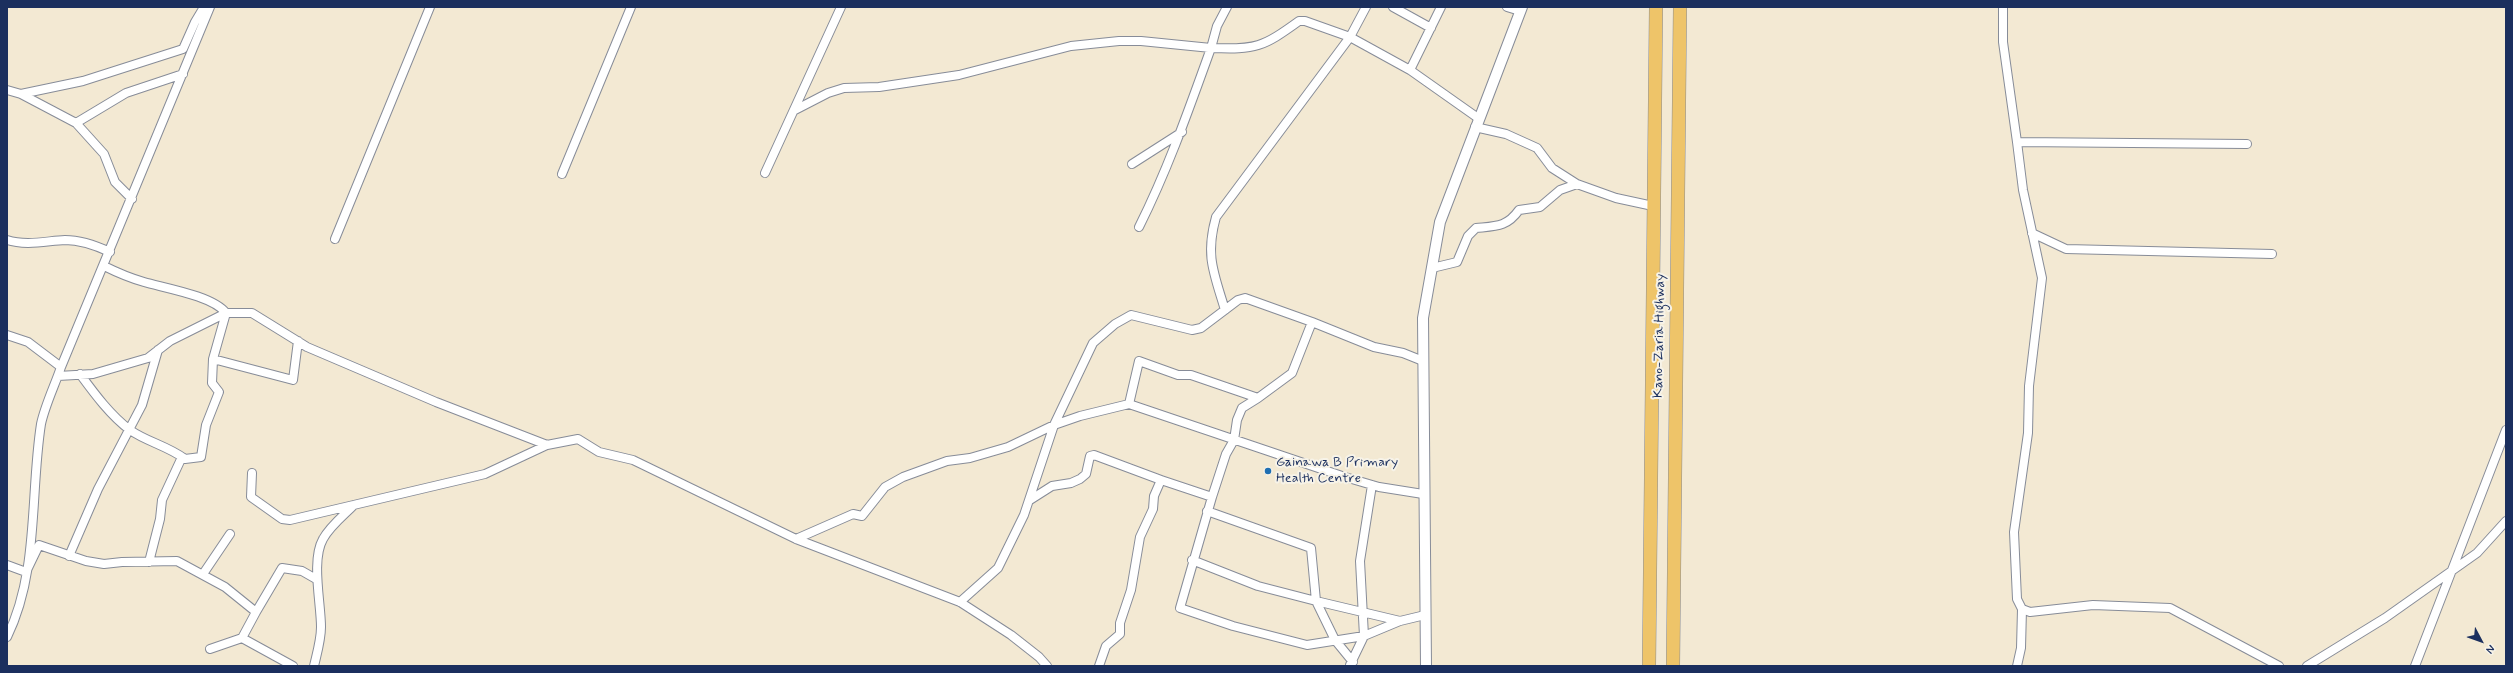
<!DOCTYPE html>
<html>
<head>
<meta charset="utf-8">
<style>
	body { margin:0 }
	#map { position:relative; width:2513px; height:673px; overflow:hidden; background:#f3e9d3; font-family:Mynerve,sans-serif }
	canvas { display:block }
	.frame { position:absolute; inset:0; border:8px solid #1b2f5e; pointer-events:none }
	.north { position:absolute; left:2461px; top:621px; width:40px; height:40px; -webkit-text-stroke:3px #f7f3e8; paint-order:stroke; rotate:131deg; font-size:11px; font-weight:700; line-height:16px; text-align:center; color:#1b2f5e }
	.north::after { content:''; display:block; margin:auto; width:14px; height:18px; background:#1b2f5e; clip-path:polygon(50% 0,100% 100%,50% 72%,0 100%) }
</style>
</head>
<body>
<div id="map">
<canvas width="2513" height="673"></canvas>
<div class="frame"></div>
<div class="north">N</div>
</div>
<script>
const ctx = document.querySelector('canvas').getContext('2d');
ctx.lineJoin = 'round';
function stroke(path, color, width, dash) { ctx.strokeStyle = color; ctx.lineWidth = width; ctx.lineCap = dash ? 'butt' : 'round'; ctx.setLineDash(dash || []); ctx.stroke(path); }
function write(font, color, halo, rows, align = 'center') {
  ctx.font = font + ' Mynerve,sans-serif'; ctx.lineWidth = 4; ctx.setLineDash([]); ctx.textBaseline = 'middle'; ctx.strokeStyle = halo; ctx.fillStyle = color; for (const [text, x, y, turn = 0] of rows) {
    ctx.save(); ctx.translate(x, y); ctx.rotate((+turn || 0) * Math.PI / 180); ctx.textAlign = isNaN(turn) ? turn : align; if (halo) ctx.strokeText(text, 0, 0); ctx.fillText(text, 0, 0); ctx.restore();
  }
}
const minor = new Path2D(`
	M 1366,7 L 1350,37 L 1410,70
	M 1393,7 L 1431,28
	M 1441,7 L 1410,70 L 1478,118
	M 1507,7 L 1520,11
	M 2003,7 L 2003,42 L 2017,142 L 2247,144
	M 7,90 L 21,94 L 76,123 L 104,154 L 115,182 L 132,199
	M 21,94 L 83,81 L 183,49 L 195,22 L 204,7
	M 795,110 L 828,93 L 844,88 L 879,87 L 959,75 L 1071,46 L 1119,41 L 1141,41 L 1211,48 L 1217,26 L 1227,7
	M 76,123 L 126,93 L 183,74
	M 1475,127 L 1506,134 L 1537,148 L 1552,168 L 1577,184 L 1616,198 L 1653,206
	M 2017,142 L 2023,190 L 2042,278 L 2029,386 L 2028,433 L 2014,532 L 2017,599 L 2022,609 L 2030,612 L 2093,605 L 2170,608 L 2279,666
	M 1132,164 L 1182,132
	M 765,173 L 841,7
	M 562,174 L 631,7
	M 1139,227 C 1168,169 1189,109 1211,48 C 1256,50 1263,47 1299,21 L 1305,21 L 1350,37 L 1216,217 C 1205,256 1214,273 1225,310
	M 2032,233 L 2066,249 L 2272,254
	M 335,239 L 430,7
	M 7,240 C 26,246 46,241 65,240 C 80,240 97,246 110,252
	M 1432,268 L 1457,262 L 1468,236 L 1476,228 C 1496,226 1507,227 1519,210 L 1540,207 L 1560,190 L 1577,184
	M 7,335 L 28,342 L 61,367
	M 213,359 L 293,380 L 298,341
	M 80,374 C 94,393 110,415 130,430 C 147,442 168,446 185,459 L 201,457 L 206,425 L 219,392 L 212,383 L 213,359 L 226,313 C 213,296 165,288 144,282 C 130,278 116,272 104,266
	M 58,376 L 93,374 L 148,358 L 170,341 L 226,313 L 252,313 L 307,347 L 436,402 L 547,445 L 578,439 L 599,452 L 633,460 L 796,539 L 960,602 L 1011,635 L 1039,657 L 1047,666
	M 1129,404 L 1345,477 L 1379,487 L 1423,494
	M 252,473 L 251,497 L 282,519 L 290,520 L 485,474 L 547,445
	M 1212,497 L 1180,608 L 1233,626 L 1307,645 L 1364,636 L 1400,621 L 1425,615
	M 1030,500 L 1052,486 L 1071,483 L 1080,479 L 1086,474 L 1090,456 L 1094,455 L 1161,480
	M 1207,511 L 1311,548 L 1316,601 L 1400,621
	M 796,539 L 853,514 L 862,516 L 885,487 L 903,477 L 947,461 L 970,458 L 1008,447 L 1054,425 L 1080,416 L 1129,404 L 1139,361 L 1178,375 L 1191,375 L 1258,398 L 1292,373 L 1312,322 L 1374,347 L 1403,353 L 1423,361
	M 69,556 L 98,489 L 142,405 L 158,350
	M 1192,560 L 1258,586 L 1316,601 L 1335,640 L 1353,662
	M 149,562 L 160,519 L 162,500 L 182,457
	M 7,565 L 26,572 L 39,545 L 86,561 L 104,564 L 122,562 L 177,561 L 225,587 L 256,612 L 282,568 L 302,571 L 316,579
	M 203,574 L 230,534
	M 960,602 L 998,568 L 1024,515 L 1054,425 L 1093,343 L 1115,324 L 1131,315 L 1192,330 L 1201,328 L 1238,300 L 1245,298 L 1312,322
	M 7,637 C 39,572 30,494 41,424 C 45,405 55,385 61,367 L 210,7
	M 242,638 L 256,612
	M 210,649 L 242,638 L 293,666
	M 1350,665 L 1364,636 L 1360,561 L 1372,485
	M 314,666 C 317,653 321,640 321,627 C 321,603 311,560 323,539 C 330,526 343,516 354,505
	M 1099,666 L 1106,646 L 1120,634 L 1120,623 L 1131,590 L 1140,537 L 1153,509 L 1154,496 L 1161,480 L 1212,497 L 1226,454 L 1234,440 L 1237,420 L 1242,408 L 1258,398
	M 2017,666 L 2021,648 L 2022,609
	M 2307,666 L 2385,618 L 2477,553 L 2506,521
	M 2415,666 L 2506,430`);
const tertiary = new Path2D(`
	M 1426,666 L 1423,318 L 1440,222 L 1522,7`);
const trunk = new Path2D(`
	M 1649,666 L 1656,7
	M 1673,666 L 1680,7`);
stroke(minor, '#878c98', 10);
stroke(tertiary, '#878c98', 12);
stroke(trunk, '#878c98', 14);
stroke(minor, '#fff', 8);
stroke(tertiary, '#fff', 10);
stroke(trunk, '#eec469', 13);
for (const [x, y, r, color] of [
	[1268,471,4,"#1f6fb2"]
]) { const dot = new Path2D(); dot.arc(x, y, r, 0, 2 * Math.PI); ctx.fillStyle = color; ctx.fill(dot); stroke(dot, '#f7f3e8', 1.5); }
write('14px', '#1b2f5e', '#f7f3e8', [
	["Kano-Zaria Highway",1660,336,-89]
]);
write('14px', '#1b2f5e', '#f7f3e8', [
	["Gainawa B Primary",1276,463],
	["Health Centre",1276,479]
], 'left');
</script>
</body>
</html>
